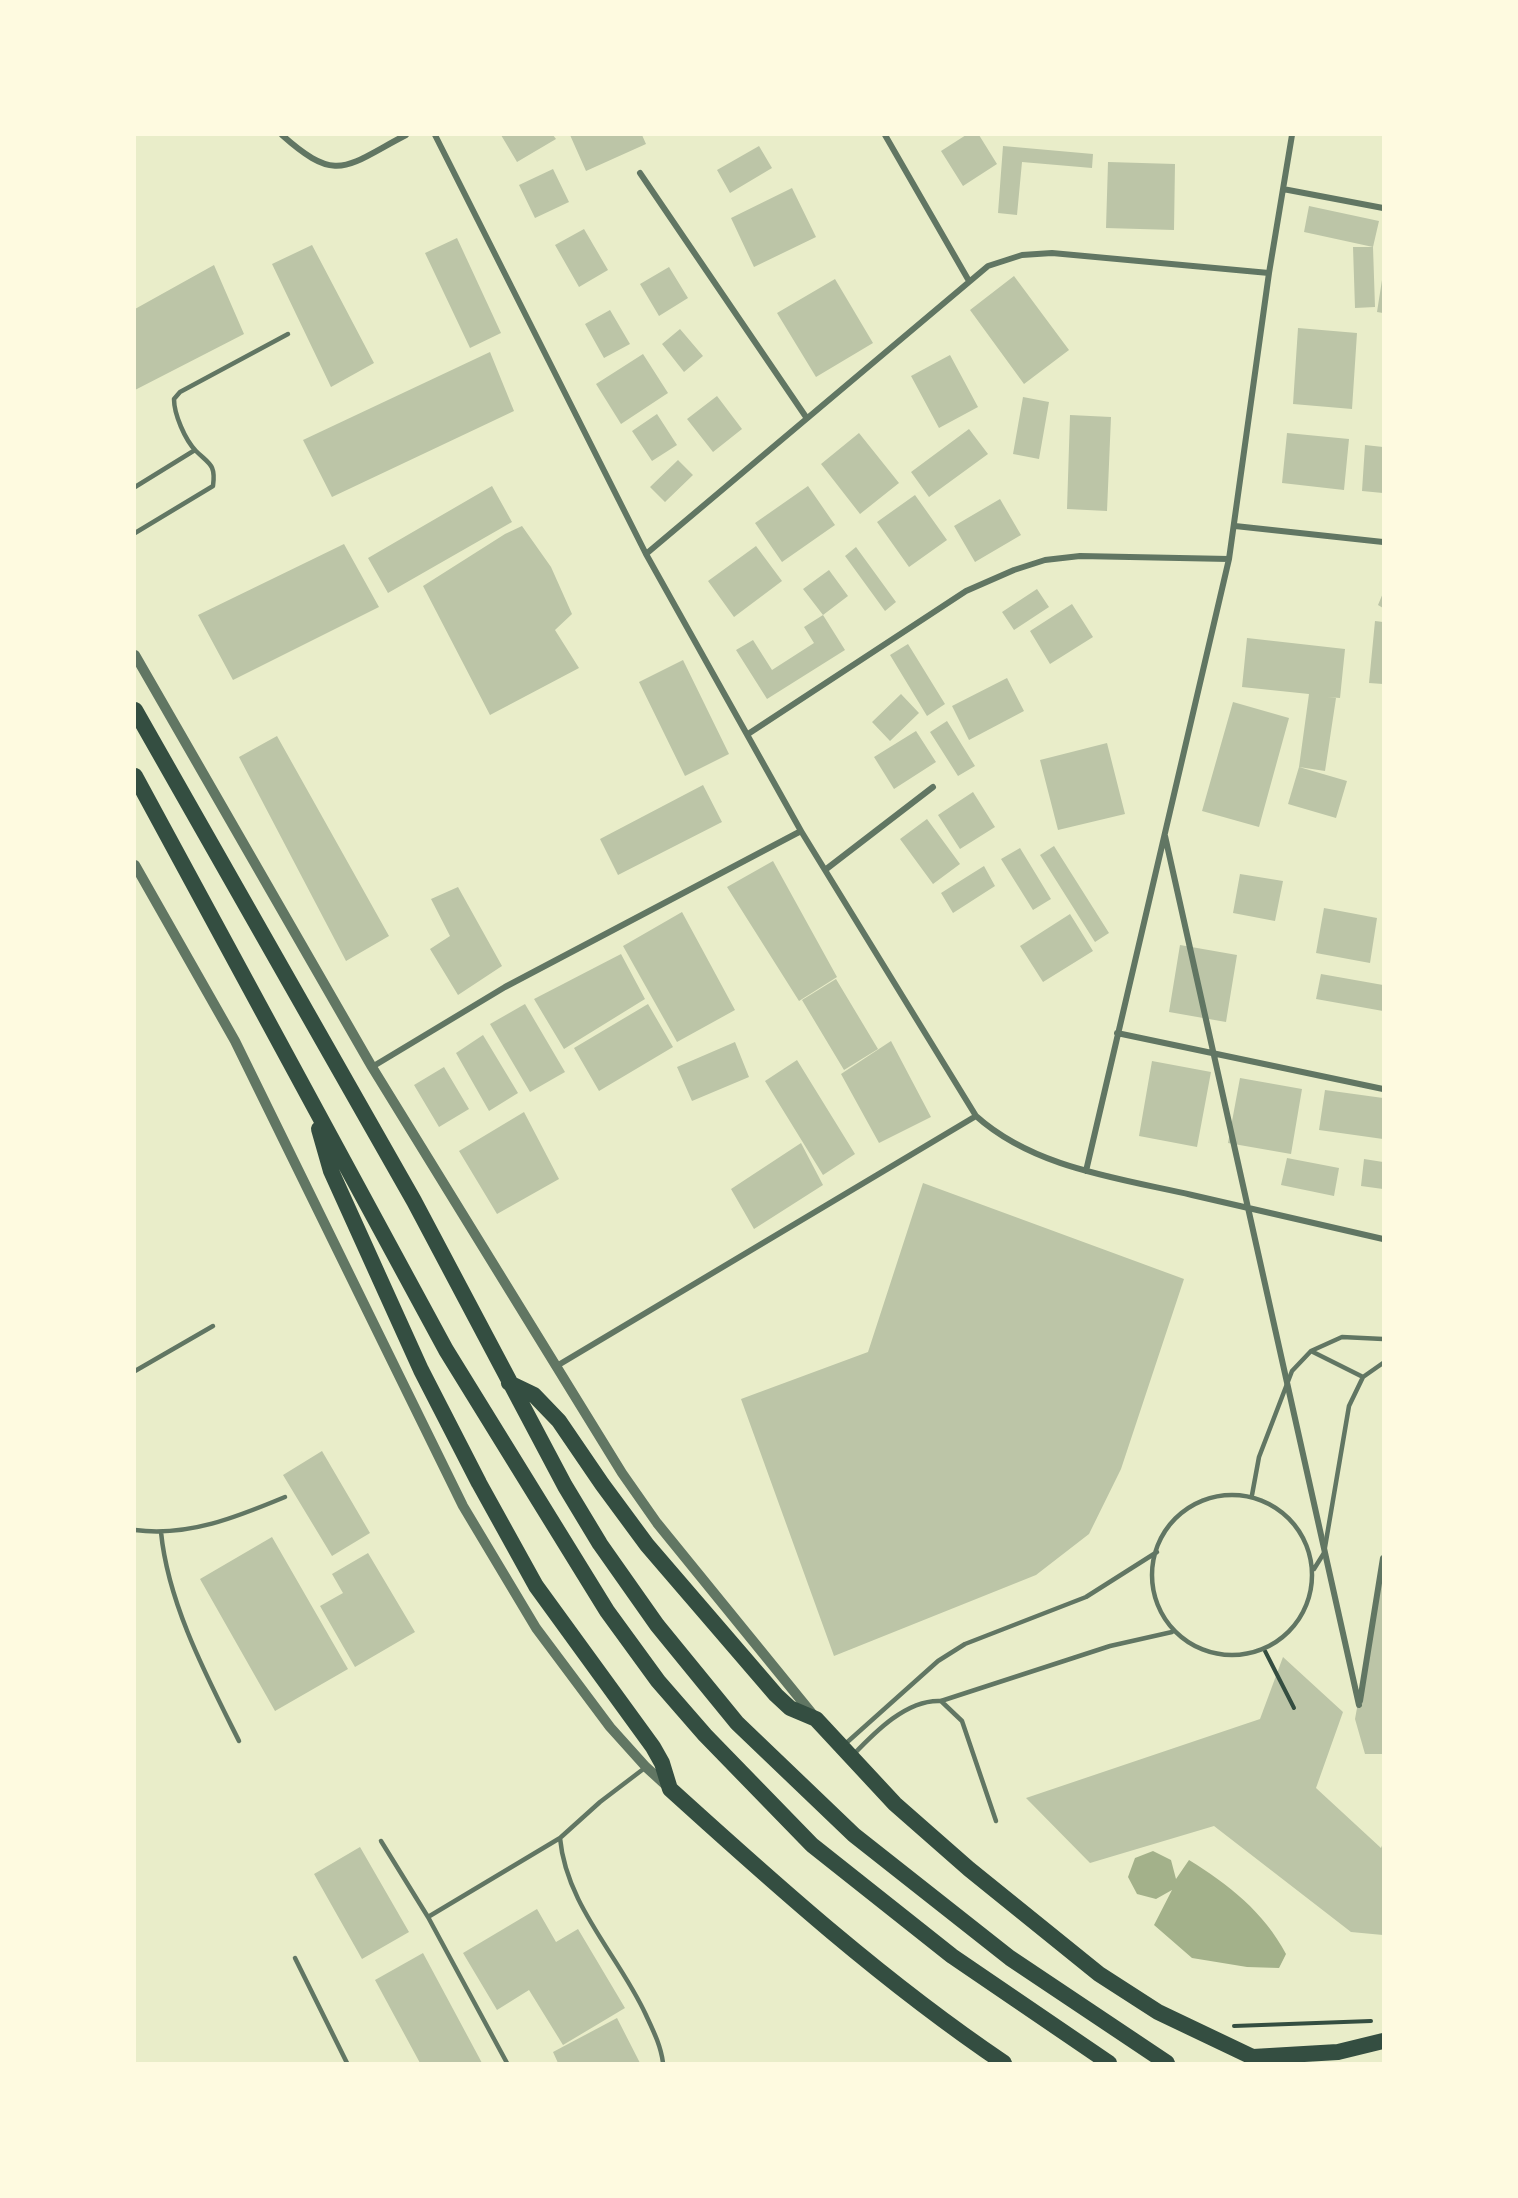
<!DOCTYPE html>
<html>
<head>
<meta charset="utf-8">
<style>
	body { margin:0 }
	#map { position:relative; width:1518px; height:2198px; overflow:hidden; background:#e9edc9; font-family:Barlow,sans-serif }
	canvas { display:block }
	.frame { position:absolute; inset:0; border:136px solid #fefae0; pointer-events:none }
</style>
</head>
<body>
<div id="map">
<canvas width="1518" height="2198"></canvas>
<div class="frame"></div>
</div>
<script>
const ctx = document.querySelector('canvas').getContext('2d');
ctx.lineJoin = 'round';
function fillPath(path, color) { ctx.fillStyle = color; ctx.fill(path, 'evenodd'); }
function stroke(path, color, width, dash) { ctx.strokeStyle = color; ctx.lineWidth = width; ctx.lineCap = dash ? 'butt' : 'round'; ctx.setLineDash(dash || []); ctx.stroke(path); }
fillPath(new Path2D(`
	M 1153,1851 L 1171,1860 L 1176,1879 L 1189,1860 C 1228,1884 1264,1912 1286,1954 L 1279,1968 L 1247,1967 L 1192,1958 L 1154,1925 L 1172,1890 L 1156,1899 L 1137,1894 L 1128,1877 L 1135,1858 Z`), '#a3b18a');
fillPath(new Path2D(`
	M 501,135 L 553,135 L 556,139 L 517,162 Z
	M 570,135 L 642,135 L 646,144 L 586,171 Z
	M 966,135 L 979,135 L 997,164 L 963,186 L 941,151 Z
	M 759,146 L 772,168 L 730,193 L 717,170 Z
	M 1003,146 L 1093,154 L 1092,168 L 1022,162 L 1017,215 L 998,213 Z
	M 1108,162 L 1175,164 L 1174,230 L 1106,228 Z
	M 553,169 L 569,202 L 535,218 L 519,185 Z
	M 792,188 L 816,237 L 754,267 L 731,218 Z
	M 1309,206 L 1379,221 L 1373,247 L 1375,307 L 1355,308 L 1353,247 L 1373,247 L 1304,232 Z
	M 584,229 L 608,270 L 579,287 L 555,245 Z
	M 457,238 L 501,333 L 470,348 L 425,253 Z
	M 312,245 L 374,363 L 331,387 L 272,264 Z
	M 214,265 L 244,334 L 135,390 L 135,309 Z
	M 669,267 L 688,298 L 659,316 L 640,284 Z
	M 1014,276 L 1069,350 L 1024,384 L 970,310 Z
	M 835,279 L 873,343 L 816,377 L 777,313 Z
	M 1382,280 L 1383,280 L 1383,313 L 1377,312 Z
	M 610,310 L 630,344 L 604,358 L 585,324 Z
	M 1298,328 L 1357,333 L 1352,409 L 1293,404 Z
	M 680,329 L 703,356 L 684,372 L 662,344 Z
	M 490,352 L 514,411 L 332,497 L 303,440 Z
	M 643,354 L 668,393 L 621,424 L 596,384 Z
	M 950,355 L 978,407 L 939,428 L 911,376 Z
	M 717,396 L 742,429 L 713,452 L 687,419 Z
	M 1023,397 L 1049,402 L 1039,459 L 1013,454 Z
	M 657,414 L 677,445 L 652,461 L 632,431 Z
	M 1070,415 L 1111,417 L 1107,511 L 1067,509 Z
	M 969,429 L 988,454 L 929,497 L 911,472 Z
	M 859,433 L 899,483 L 860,514 L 821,464 Z
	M 1287,433 L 1349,439 L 1344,490 L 1282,483 Z
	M 1365,445 L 1383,447 L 1383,493 L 1362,491 Z
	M 678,460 L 693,475 L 665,502 L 650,487 Z
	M 492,486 L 512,522 L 388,593 L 368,558 Z
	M 808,486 L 835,525 L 782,562 L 755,523 Z
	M 915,495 L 947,540 L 909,567 L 877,522 Z
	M 1000,499 L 1021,535 L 975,562 L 954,526 Z
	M 522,526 L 551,567 L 572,614 L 555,630 L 579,668 L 490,715 L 423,586 L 505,534 Z
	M 344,544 L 379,607 L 233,680 L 198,615 Z
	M 756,546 L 782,581 L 734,617 L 708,581 Z
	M 856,547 L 896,602 L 885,611 L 845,556 Z
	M 829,570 L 848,596 L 823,615 L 845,650 L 767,699 L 736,650 L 753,640 L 772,670 L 814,643 L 804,627 L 823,615 L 803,589 Z
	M 1037,589 L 1049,607 L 1014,630 L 1002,612 Z
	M 1383,593 L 1383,608 L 1378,605 Z
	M 1072,604 L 1093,637 L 1050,664 L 1030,631 Z
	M 1375,621 L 1383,622 L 1383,684 L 1369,683 Z
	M 1247,638 L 1345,649 L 1340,698 L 1328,697 L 1336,698 L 1325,771 L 1299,767 L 1309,694 L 1242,687 Z
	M 908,644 L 945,704 L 927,716 L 890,655 Z
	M 683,660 L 729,754 L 685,776 L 639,682 Z
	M 1007,678 L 1024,711 L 969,740 L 952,706 Z
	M 901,694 L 919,713 L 890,741 L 872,722 Z
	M 1233,702 L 1289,718 L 1259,827 L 1202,811 Z
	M 947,721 L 975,766 L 958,776 L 930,732 Z
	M 916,731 L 936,762 L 894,789 L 874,757 Z
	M 277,736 L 389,936 L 346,961 L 239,757 Z
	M 1107,743 L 1125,814 L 1058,830 L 1040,760 Z
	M 1299,767 L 1347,781 L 1336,818 L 1288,804 Z
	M 703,785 L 722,822 L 618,875 L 600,839 Z
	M 973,792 L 995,827 L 960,849 L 938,815 Z
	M 927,819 L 960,864 L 933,884 L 900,839 Z
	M 1054,846 L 1109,933 L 1095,942 L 1040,855 Z
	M 1020,848 L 1051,899 L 1033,910 L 1001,859 Z
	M 773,861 L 837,977 L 799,1001 L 727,887 Z
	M 984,866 L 995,886 L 953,913 L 941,893 Z
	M 1240,874 L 1283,881 L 1275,921 L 1233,913 Z
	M 458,887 L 502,966 L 458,995 L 430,949 L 450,936 L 431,899 Z
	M 1324,908 L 1377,918 L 1370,963 L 1316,953 Z
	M 682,912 L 735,1010 L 677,1042 L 623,946 Z
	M 1070,914 L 1093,951 L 1043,982 L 1020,946 Z
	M 1180,945 L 1237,955 L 1226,1022 L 1169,1012 Z
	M 621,954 L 645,999 L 564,1049 L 534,999 Z
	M 1321,974 L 1383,985 L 1383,1011 L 1316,999 Z
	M 836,979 L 878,1049 L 844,1070 L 802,1000 Z
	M 525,1004 L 565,1072 L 530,1092 L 490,1024 Z
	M 648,1004 L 673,1047 L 599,1091 L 574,1048 Z
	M 483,1035 L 518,1093 L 489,1111 L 456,1053 Z
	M 891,1041 L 931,1117 L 879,1143 L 841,1074 Z
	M 735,1042 L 749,1077 L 692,1101 L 677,1067 Z
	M 797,1060 L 855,1154 L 823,1175 L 765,1081 Z
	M 1152,1061 L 1211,1072 L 1197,1147 L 1139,1136 Z
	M 444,1067 L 469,1109 L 439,1127 L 414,1085 Z
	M 1240,1078 L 1302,1089 L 1291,1154 L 1228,1143 Z
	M 1325,1090 L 1383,1098 L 1383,1139 L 1319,1130 Z
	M 524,1112 L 559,1179 L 497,1214 L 459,1151 Z
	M 801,1143 L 823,1185 L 754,1229 L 731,1189 Z
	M 1287,1158 L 1339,1168 L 1334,1196 L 1281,1185 Z
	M 1364,1159 L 1383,1162 L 1383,1189 L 1361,1186 Z
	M 923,1183 L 1184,1279 L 1121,1469 L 1089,1534 L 1036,1575 L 834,1656 L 741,1399 L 868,1352 Z
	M 322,1451 L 370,1533 L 332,1556 L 283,1475 Z
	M 272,1537 L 348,1669 L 275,1711 L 200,1579 Z
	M 368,1553 L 415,1632 L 355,1667 L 320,1606 L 343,1593 L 332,1574 Z
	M 1383,1565 L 1383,1754 L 1365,1754 L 1355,1719 Z
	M 1283,1657 L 1343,1712 L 1316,1788 L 1381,1848 L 1383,1843 L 1383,1935 L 1351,1932 L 1214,1826 L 1090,1863 L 1026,1798 L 1260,1719 Z
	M 360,1847 L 409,1932 L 362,1959 L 314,1874 Z
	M 537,1909 L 556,1942 L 578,1929 L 625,2008 L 563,2045 L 529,1990 L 497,2010 L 463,1953 Z
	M 423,1953 L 482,2063 L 420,2063 L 375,1980 Z
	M 617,2018 L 640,2063 L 558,2063 L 553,2052 Z`), '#bcc5a7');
stroke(new Path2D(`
	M 1265,1651 L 1294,1708
	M 1234,2026 L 1371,2021`), '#344e41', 4);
stroke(new Path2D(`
	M 135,487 L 195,450
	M 135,533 L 213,486 C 216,464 209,464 196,451 C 185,440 174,414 174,399 L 180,392 L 288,334
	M 1311,1351 L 1363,1377
	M 135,1371 L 213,1326
	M 1252,1495 L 1259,1457 L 1292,1371 L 1311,1351 L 1342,1337 L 1383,1339
	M1152 1575a80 80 0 1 1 160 0a80 80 0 1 1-160 0Z
	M 135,1530 C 188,1537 237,1517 285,1497
	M 161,1532 C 168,1604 207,1677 239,1741
	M 1314,1569 L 1324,1553 L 1349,1406 L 1363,1377 L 1383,1363
	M 941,1701 L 962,1721 L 996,1821
	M 844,1745 L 938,1661 L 965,1644 L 1086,1597 L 1157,1552
	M 853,1755 C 875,1732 907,1699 941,1701 L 1110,1646 L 1172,1632
	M 560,1838 C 566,1905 619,1956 646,2015 C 653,2030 661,2046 663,2063
	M 381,1841 L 428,1917 L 507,2063
	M 428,1917 L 560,1838 L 600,1802 L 646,1767
	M 295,1958 L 347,2063`), '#617663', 4.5);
stroke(new Path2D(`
	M 282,135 C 338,185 346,166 406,135
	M 435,135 L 646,554 L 801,831 L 976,1116 C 1034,1168 1118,1178 1192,1195 C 1255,1209 1319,1224 1383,1239
	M 885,135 L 969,281
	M 640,173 L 806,417
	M 1283,189 L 1383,208
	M 1235,526 L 1383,542
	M 646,554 L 988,266 L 1022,255 L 1052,253 L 1269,273
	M 748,734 L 966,591 L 1014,570 L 1045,560 L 1080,556 L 1229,559
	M 1165,836 L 1359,1705
	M 825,870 L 933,787
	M 1117,1033 L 1383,1089
	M 372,1067 L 505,987 L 801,831
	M 1086,1171 L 1229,559 L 1269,273 L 1292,135
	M 555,1367 L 976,1116
	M 1360,1701 L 1383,1558`), '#617663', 6);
stroke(new Path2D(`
	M 135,655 L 372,1067 L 622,1473 L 657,1523 L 814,1716
	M 135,865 L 235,1041 L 463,1506 L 536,1628 L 610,1727 L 646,1767 L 669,1788`), '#617663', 10);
stroke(new Path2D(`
	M 135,710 L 414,1201 L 565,1486 L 600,1544 L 657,1625 L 737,1723 L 854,1835 L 1010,1958 L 1167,2063
	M 135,776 L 446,1350 L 607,1611 L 658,1681 L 705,1735 L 812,1845 L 952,1956 L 1109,2063
	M 319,1129 L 331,1171 L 421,1370 L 479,1483 L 536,1586 L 653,1747 L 662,1763 L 670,1789 C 777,1886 884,1982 1004,2063
	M 509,1383 L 534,1395 L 559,1421 L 602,1484 L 647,1545 L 776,1695 L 790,1708 L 816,1719 L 895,1804 L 969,1869 L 1099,1974 L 1158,2012 L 1265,2063
	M 1253,2057 L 1338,2052 L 1383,2041`), '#344e41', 16);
</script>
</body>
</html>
